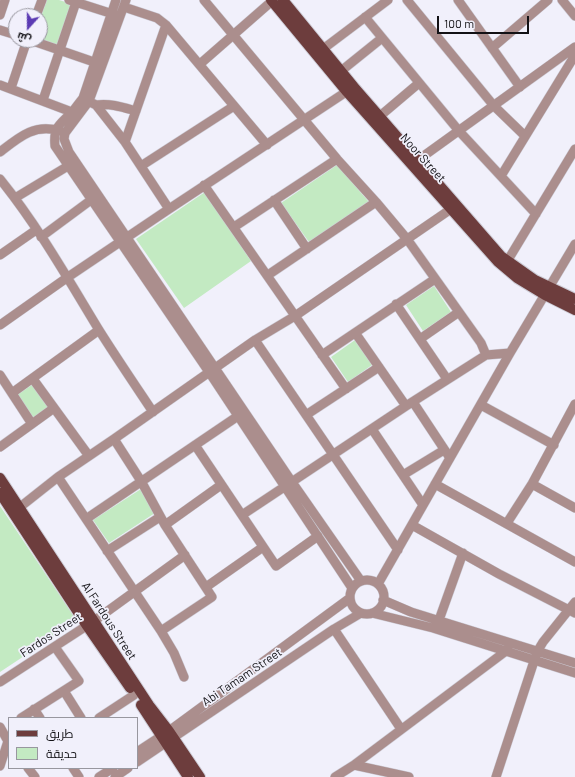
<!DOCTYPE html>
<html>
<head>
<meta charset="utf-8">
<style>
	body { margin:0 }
	#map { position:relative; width:575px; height:777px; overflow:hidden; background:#f1f0fb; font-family:Barlow,Cairo,sans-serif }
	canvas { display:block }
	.legend { position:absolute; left:8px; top:717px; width:130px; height:52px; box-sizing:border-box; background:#f1f0fb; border:1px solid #98979f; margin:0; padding:5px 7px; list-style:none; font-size:12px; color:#121115 }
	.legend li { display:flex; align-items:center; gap:8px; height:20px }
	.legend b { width:20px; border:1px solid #98979f }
	.north { position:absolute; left:8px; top:8px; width:40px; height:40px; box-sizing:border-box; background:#f1f0fb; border:1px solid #98979f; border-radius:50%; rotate:201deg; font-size:11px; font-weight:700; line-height:16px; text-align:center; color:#121115 }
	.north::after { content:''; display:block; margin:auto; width:14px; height:18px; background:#5b3bb3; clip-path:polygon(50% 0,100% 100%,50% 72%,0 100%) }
	.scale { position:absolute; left:437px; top:16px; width:92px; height:18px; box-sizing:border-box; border:2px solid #121115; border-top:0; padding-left:5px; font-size:12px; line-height:14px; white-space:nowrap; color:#121115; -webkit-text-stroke:3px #f1f0fb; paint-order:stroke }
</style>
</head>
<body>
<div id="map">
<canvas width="575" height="777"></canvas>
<ul class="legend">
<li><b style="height:5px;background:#6d3d3d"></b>طريق</li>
<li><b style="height:11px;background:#c3eac2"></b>حديقة</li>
</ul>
<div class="north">ش</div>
<div class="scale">100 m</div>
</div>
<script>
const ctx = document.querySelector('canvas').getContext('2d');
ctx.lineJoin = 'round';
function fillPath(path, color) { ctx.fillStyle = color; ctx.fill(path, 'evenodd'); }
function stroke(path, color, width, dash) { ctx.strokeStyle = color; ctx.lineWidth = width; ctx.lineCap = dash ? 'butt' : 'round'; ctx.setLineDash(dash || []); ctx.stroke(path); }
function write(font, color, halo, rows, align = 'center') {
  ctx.font = font + ' Barlow,sans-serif'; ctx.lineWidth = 3.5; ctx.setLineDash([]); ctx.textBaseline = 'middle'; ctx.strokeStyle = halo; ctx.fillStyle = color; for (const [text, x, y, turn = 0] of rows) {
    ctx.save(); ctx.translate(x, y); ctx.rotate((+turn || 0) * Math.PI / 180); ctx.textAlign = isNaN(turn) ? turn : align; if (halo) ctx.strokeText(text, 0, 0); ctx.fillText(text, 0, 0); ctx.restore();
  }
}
fillPath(new Path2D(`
	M 47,0 L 59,0 L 72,4 L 58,46 L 40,40 L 40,18 Z
	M 337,165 L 369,202 L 309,242 L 281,203 Z
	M 205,192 L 251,261 L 184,308 L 136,239 Z
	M 434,286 L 451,312 L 423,331 L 406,305 Z
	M 355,340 L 372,365 L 348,382 L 331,357 Z
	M 33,384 L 49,407 L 34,419 L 17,395 Z
	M 141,489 L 155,513 L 109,543 L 93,520 Z
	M 0,506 L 77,621 L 0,672 Z`), '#c3eac2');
const minor = new Path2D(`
	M 69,0 L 116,15
	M 116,0 L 83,98 C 79,103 76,107 73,111 C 60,125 53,126 55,146 L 209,372 L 352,588
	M 126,0 L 89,101 L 65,133 L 64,139 L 69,152 L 292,482 L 361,581
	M 204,0 L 337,159 L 376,202 L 407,239 L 481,343 L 486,355
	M 407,0 L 494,106 L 525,136
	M 458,0 L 520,87
	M 562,0 L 575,16
	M 124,7 L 157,18 L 166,25 L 267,145
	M 0,15 L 5,0
	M 36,16 L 42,0
	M 365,17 L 459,131 L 536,214
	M 0,30 L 16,35
	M 30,40 L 94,62
	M 492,48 L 548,0
	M 323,49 L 388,0
	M 200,64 L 272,1
	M 341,71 L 382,38
	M 0,85 L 77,114
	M 11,88 L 27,40
	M 84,99 L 96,105 L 125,142 L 169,209
	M 43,100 L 76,2
	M 96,105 C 110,103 122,107 136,111
	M 380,116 L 419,83
	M 125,142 L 166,25
	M 0,152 C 19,137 35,123 60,131
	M 418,160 L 575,47
	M 141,166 L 234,106
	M 501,176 L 575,55
	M 0,179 C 38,226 68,279 99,330 C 116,357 135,385 153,412
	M 204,185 L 346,389
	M 15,198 L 68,166
	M 274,200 L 307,249
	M 234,227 L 337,159
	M 41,237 L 91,200
	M 0,255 L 36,230
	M 508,260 L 575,149
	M 268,275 L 376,202
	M 396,304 L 447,379
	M 0,325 L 68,277 L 169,209 L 352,88
	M 356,334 L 406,406
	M 420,339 L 459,312
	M 255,340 L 398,550
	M 322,355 L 435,279
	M 0,375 L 32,424
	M 33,379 L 89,456
	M 12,393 L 99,330
	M 413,402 L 450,458
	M 481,405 L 554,445
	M 306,415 L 379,367
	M 372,429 L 423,505
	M 114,439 L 141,481 L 165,525 L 212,597 L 161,631
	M 195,445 L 276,566 L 318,536
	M 0,447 L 54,408
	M 403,475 L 444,450
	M 58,477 L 161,631 L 174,653 L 184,677
	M 435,484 L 575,562
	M 532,484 L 575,508
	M 15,511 L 58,477 L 114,439 L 255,340 L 295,316 L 451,209
	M 242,515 L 406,406 L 486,355 L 510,353
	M 86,519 L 238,416
	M 507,523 L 532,484 L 575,404
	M 165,525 L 221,485
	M 412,525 L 499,574 L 575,613
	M 107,551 L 160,517
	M350 597a17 17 0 1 1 34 0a17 17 0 1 1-34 0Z
	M 378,584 L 510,353 L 575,244
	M 206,587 L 263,547
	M 383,600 L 411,612 L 575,663
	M 372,613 L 433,628 L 575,673
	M 439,620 L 463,553
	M 334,629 L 401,729
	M 0,682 L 94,621 L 185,555
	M 64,691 L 81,718
	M 34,709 L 40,718
	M 21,718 L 79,681 L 55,647
	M 99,718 L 134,695
	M 0,727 L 9,743
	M 137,752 L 169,731 L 350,598
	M 137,762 L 334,629 L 361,613
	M 354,765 L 409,777
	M 0,766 L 8,741
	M 28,768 L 35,777
	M 73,768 L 79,777
	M 99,777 L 113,768
	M 115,777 L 128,768
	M 335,777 L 354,765 L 506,651 L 510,643
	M 496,777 L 537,652 L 543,642 L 575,602`);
const major = new Path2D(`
	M 271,0 L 347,92 L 498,262 L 517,278 L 545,295 L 575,310
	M 283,0 L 354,87 L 501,256 L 535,280 L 575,299
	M 0,478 L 149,705 L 169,731 L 200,777
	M 0,493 L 87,626 L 130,688
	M 141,705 L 188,777`);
stroke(minor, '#cdccd6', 10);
stroke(major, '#cdccd6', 12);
stroke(minor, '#ab8e8d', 9);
stroke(major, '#6d3d3d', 10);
write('12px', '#121115', '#f1f0fb', [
	["Noor Street",423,158,48],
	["Al Fardous Street",109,621,57],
	["Fardos Street",51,635,-33],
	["Abi Tamam Street",242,677,-34]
]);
</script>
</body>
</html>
